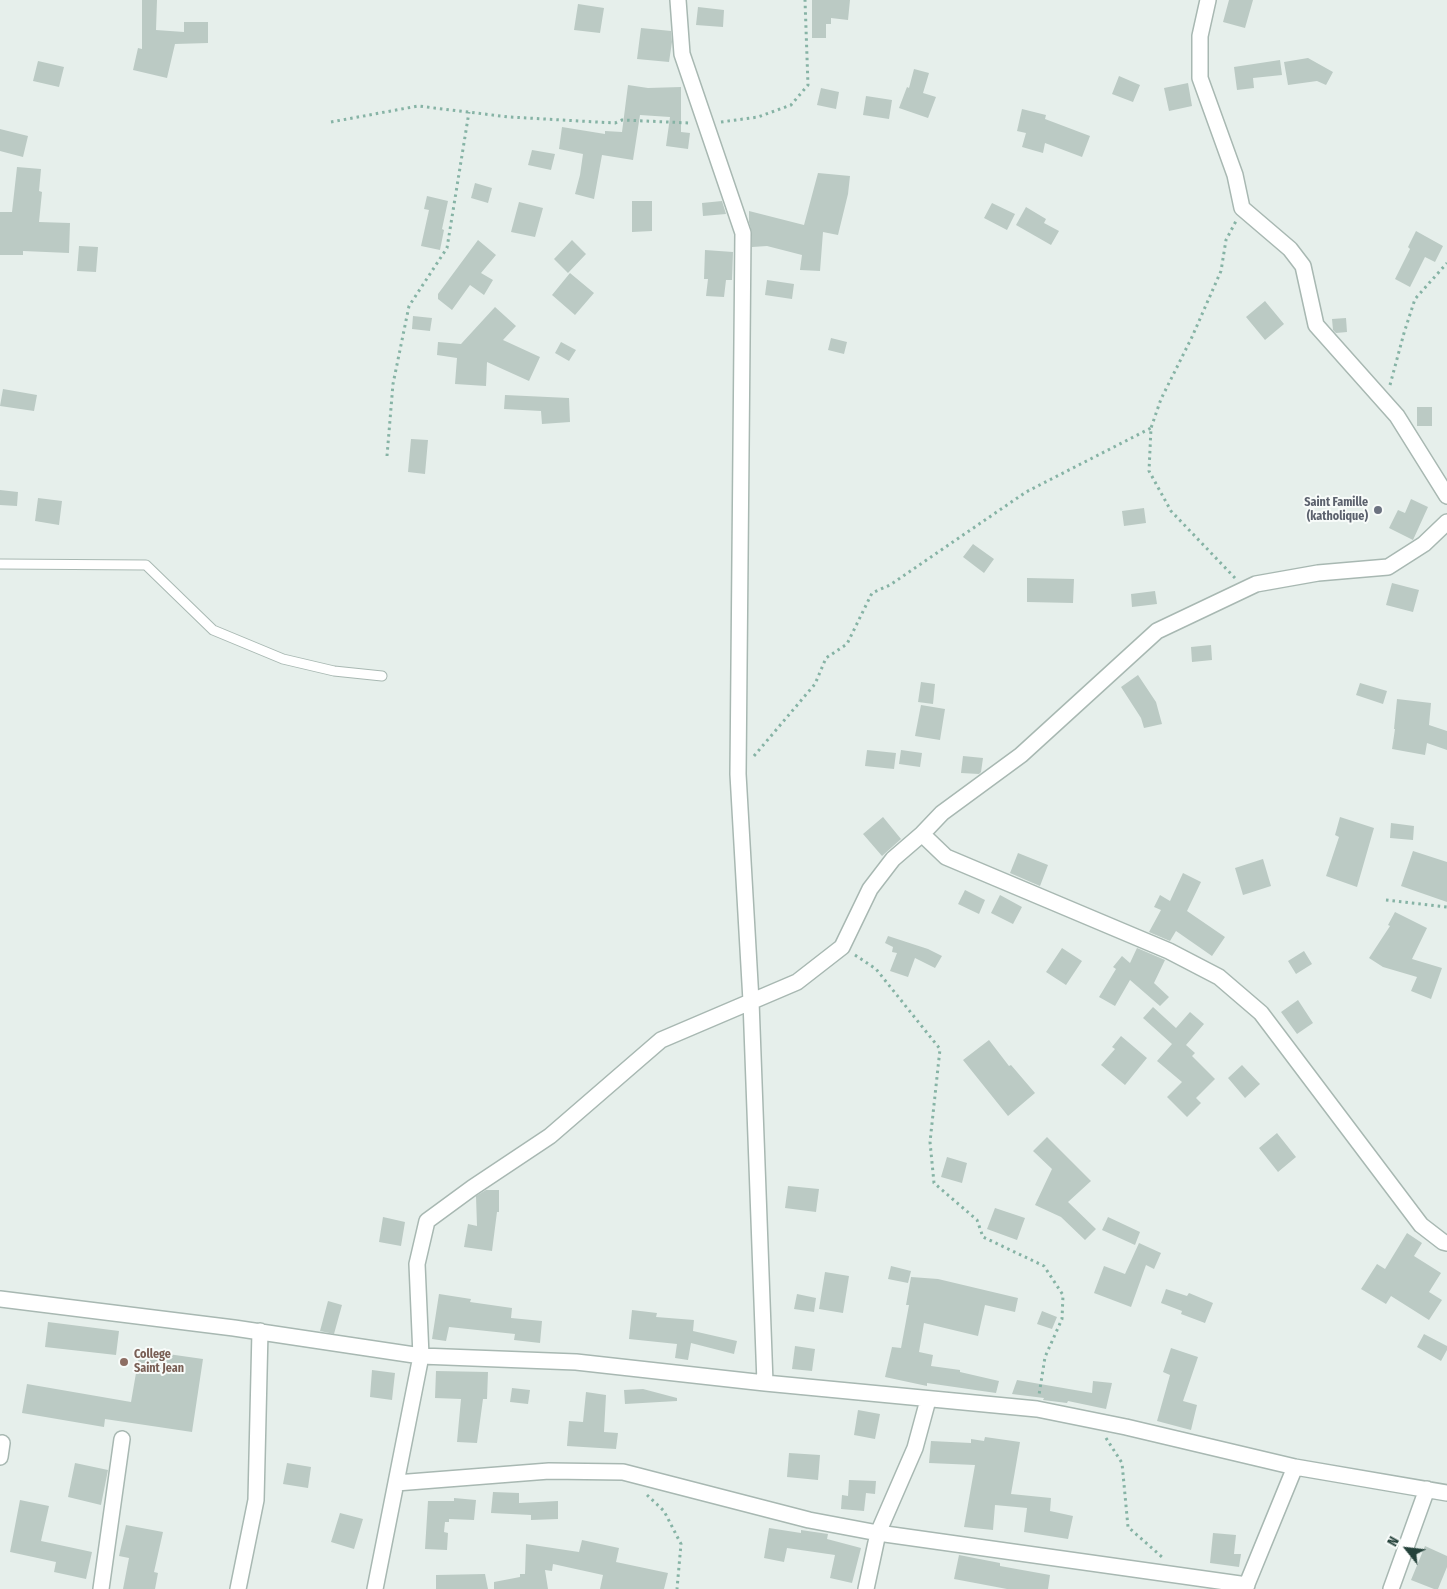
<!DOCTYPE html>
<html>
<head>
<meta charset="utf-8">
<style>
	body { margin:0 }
	#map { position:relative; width:1447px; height:1589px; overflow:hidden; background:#e6efeb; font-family:"Fira Sans Condensed",sans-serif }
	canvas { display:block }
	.north { position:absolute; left:1382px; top:1524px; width:50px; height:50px; -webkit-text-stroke:4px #f7fbf9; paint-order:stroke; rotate:299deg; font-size:14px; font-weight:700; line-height:20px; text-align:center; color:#24423a }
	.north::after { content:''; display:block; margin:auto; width:18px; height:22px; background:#24423a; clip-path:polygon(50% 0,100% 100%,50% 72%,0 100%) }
</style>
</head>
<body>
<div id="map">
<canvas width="1447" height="1589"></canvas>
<div class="north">N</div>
</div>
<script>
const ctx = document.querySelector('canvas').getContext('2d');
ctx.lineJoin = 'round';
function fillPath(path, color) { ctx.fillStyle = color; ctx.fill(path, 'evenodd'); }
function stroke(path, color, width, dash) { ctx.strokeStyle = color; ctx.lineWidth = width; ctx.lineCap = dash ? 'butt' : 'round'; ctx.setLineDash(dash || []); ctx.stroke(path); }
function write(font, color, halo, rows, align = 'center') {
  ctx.font = font + ' "Fira Sans Condensed",sans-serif'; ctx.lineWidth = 4; ctx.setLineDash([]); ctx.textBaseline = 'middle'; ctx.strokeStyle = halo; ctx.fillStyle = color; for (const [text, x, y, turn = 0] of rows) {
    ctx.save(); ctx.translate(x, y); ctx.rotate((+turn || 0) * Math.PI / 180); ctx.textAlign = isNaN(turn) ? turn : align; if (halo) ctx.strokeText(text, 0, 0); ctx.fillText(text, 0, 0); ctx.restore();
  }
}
fillPath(new Path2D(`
	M 142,0 L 157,0 L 156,30 L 184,32 L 184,22 L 208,22 L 208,43 L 175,44 L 167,78 L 133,70 L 138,48 L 142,49 Z
	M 812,0 L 850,0 L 848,20 L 831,18 L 831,24 L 826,24 L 826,38 L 812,38 Z
	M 1229,0 L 1253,0 L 1245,28 L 1223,22 Z
	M 578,4 L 604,8 L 600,33 L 574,30 Z
	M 698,7 L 724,10 L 723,27 L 696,25 Z
	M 641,28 L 671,31 L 672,42 L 669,62 L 637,59 Z
	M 1308,58 L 1333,72 L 1326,85 L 1317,81 L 1288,85 L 1284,62 Z
	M 1280,60 L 1282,75 L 1253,78 L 1254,88 L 1237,90 L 1234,67 Z
	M 38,61 L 64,67 L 59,87 L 33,81 Z
	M 914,69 L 929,73 L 923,93 L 936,97 L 928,118 L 899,108 L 907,87 L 909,88 Z
	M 1119,76 L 1140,85 L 1133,102 L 1112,94 Z
	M 1188,83 L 1192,106 L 1169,111 L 1164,88 Z
	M 628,85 L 648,88 L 681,87 L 681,132 L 690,133 L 688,149 L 666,146 L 670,117 L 640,115 L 633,160 L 602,155 L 594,199 L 575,194 L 580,175 L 583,154 L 559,149 L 562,127 L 605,134 L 605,131 L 622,132 Z
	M 821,88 L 839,92 L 836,109 L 817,105 Z
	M 866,96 L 892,100 L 889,119 L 863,115 Z
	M 1022,109 L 1046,115 L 1045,119 L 1090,136 L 1082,157 L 1045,143 L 1043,153 L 1022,147 L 1026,133 L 1017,131 Z
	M 0,129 L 28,136 L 23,157 L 0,151 Z
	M 532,150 L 555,154 L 551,170 L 528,165 Z
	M 17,167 L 41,169 L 39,191 L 42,192 L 39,222 L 70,223 L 69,253 L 23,251 L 23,255 L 0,255 L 0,212 L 12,212 Z
	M 818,173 L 850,176 L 848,194 L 838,235 L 823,232 L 820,271 L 800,270 L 802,255 L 767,246 L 752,247 L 752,233 L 749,222 L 749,211 L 804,225 Z
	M 475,183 L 492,188 L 488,203 L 471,198 Z
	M 427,196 L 448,201 L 442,229 L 444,230 L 440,250 L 421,246 L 429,210 L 424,209 Z
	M 632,201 L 652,201 L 652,231 L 632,232 Z
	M 722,201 L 726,214 L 703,216 L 702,203 Z
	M 519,202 L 543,208 L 535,237 L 511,232 Z
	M 992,203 L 1015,214 L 1007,230 L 984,218 Z
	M 1026,207 L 1046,219 L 1044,223 L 1059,231 L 1051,245 L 1016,225 Z
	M 1416,231 L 1443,246 L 1435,262 L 1425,257 L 1410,287 L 1395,279 L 1410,249 L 1408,247 Z
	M 478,240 L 496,255 L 481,273 L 493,280 L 484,295 L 470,285 L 452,310 L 438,299 L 438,294 Z
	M 572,240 L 586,254 L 568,273 L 554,259 Z
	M 79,246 L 98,247 L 96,272 L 77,271 Z
	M 705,250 L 733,252 L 732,280 L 726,280 L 724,297 L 706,296 L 708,279 L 704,279 Z
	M 570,273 L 594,293 L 575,315 L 552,295 Z
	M 767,280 L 794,284 L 792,299 L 765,295 Z
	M 1265,301 L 1284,324 L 1265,340 L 1246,317 Z
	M 495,307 L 516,326 L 503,340 L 540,357 L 529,381 L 487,362 L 486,386 L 455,384 L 457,358 L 437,355 L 438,342 L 461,344 Z
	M 413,316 L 432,318 L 430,331 L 412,329 Z
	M 1346,318 L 1347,332 L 1336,333 L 1333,330 L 1332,319 Z
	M 831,338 L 847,342 L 844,354 L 828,350 Z
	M 561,342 L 576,350 L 569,361 L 555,353 Z
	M 3,389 L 37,395 L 34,411 L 0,406 Z
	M 505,395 L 569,398 L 570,422 L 542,424 L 541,411 L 504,409 Z
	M 1417,407 L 1432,407 L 1432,426 L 1417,426 Z
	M 411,439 L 428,440 L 425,474 L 408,472 Z
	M 0,490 L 18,492 L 17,506 L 0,505 Z
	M 38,498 L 62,501 L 59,525 L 35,521 Z
	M 1411,499 L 1428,507 L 1413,540 L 1389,528 L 1398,510 L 1405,513 Z
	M 1144,508 L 1146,523 L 1124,526 L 1122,511 Z
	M 973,544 L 994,559 L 984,573 L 963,557 Z
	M 1027,578 L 1074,579 L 1073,603 L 1027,602 Z
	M 1392,583 L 1419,590 L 1413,612 L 1386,605 Z
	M 1155,591 L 1157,604 L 1132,607 L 1131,594 Z
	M 1211,645 L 1212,660 L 1192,662 L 1191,647 Z
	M 1138,675 L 1156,702 L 1162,724 L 1144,728 L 1141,718 L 1121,687 Z
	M 921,682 L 935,684 L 933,704 L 918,702 Z
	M 1360,683 L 1387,691 L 1383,704 L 1356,695 Z
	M 1397,699 L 1431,703 L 1429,725 L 1447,731 L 1447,750 L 1427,743 L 1425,755 L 1392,749 L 1395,729 L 1394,729 Z
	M 921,705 L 945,709 L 940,740 L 915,736 Z
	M 867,750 L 896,753 L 894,769 L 865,766 Z
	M 901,750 L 922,753 L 920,767 L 899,764 Z
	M 963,756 L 983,758 L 981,772 L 979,774 L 961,773 Z
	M 883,817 L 901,839 L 882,856 L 863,834 Z
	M 1340,817 L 1374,828 L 1357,887 L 1326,876 L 1339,837 L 1335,835 Z
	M 1391,823 L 1414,826 L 1413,840 L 1390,838 Z
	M 1413,851 L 1447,862 L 1447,902 L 1401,886 Z
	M 1018,853 L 1048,865 L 1040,886 L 1010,873 Z
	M 1263,859 L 1271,886 L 1243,895 L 1235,868 Z
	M 1183,873 L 1201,882 L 1187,911 L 1225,937 L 1212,956 L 1176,931 L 1170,941 L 1149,932 L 1161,910 L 1154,907 L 1160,895 L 1170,901 Z
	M 965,890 L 985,900 L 979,914 L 958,904 Z
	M 1000,895 L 1022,907 L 1013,924 L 991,913 Z
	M 1395,912 L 1427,928 L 1412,959 L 1442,968 L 1431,999 L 1411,991 L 1417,977 L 1383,967 L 1369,958 L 1390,926 L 1388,925 Z
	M 888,936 L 928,949 L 942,956 L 935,968 L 915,958 L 908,977 L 890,971 L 897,953 L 892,952 L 893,947 L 885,943 Z
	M 1062,948 L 1082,961 L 1066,985 L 1046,972 Z
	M 1137,948 L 1165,960 L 1154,983 L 1169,997 L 1160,1006 L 1130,980 L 1115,1006 L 1099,997 L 1116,969 L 1113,967 L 1122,956 L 1130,963 Z
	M 1304,951 L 1312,964 L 1296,974 L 1288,961 Z
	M 1298,1000 L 1313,1023 L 1297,1034 L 1281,1012 Z
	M 1153,1007 L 1176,1028 L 1190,1012 L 1204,1024 L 1186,1045 L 1195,1053 L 1192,1056 L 1215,1079 L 1196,1098 L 1201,1103 L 1187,1117 L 1167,1097 L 1182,1082 L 1157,1061 L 1172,1044 L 1143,1018 Z
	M 1121,1036 L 1147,1058 L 1125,1085 L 1101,1065 L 1115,1049 L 1112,1047 Z
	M 989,1040 L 1009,1066 L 1011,1065 L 1035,1093 L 1008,1116 L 963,1060 Z
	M 1242,1065 L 1260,1084 L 1245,1098 L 1228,1078 Z
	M 1277,1133 L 1296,1157 L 1278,1172 L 1259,1148 Z
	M 1047,1137 L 1091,1181 L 1068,1202 L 1096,1229 L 1085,1240 L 1061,1217 L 1035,1205 L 1052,1169 L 1033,1151 Z
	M 947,1157 L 967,1163 L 962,1183 L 941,1177 Z
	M 788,1186 L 819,1189 L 816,1212 L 785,1208 Z
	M 486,1190 L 499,1190 L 499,1212 L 497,1212 L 492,1251 L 464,1247 L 468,1224 L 477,1226 L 476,1196 Z
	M 995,1208 L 1025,1218 L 1017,1240 L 987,1229 Z
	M 383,1217 L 405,1222 L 401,1246 L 379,1242 Z
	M 1108,1217 L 1140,1232 L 1135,1245 L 1102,1230 Z
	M 1407,1233 L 1422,1243 L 1414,1256 L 1441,1273 L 1429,1292 L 1442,1300 L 1429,1320 L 1391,1296 L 1386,1304 L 1361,1289 L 1377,1264 L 1385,1269 Z
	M 1139,1243 L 1161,1253 L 1154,1269 L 1146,1265 L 1131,1307 L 1094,1293 L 1104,1266 L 1125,1274 Z
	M 891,1266 L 911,1271 L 908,1283 L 888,1279 Z
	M 825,1272 L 849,1276 L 843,1313 L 819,1309 Z
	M 911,1277 L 938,1279 L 1018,1298 L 1015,1312 L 985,1305 L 978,1336 L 924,1323 L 919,1352 L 933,1355 L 931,1366 L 960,1370 L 960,1372 L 999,1381 L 996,1393 L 927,1383 L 927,1386 L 885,1377 L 892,1347 L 901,1348 L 909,1305 L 906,1305 Z
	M 1166,1289 L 1187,1296 L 1189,1293 L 1213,1303 L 1205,1323 L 1181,1314 L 1182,1311 L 1161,1303 Z
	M 439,1294 L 471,1299 L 470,1302 L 512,1308 L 511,1318 L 542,1321 L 540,1343 L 514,1340 L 515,1334 L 449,1327 L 446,1341 L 432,1339 Z
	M 797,1294 L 816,1298 L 814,1312 L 794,1309 Z
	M 328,1301 L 342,1305 L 334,1334 L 320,1331 Z
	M 632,1310 L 657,1313 L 656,1317 L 694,1320 L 693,1331 L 737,1341 L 734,1354 L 691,1343 L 688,1360 L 675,1358 L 677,1344 L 629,1339 Z
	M 1042,1311 L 1057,1317 L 1052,1329 L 1037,1324 Z
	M 48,1322 L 119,1331 L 116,1355 L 45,1347 Z
	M 1424,1334 L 1447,1346 L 1447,1350 L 1441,1361 L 1417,1347 Z
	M 795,1346 L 815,1349 L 812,1371 L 792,1369 Z
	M 1171,1348 L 1198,1357 L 1183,1401 L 1197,1405 L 1191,1430 L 1157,1421 L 1170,1375 L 1163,1372 Z
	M 140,1350 L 203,1359 L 192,1432 L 105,1419 L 104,1427 L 22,1413 L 27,1384 L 131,1402 Z
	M 372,1370 L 395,1373 L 392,1400 L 370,1397 Z
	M 436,1371 L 488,1372 L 487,1399 L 483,1399 L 477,1443 L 457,1442 L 461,1399 L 435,1398 Z
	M 1017,1380 L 1092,1393 L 1093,1381 L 1112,1383 L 1106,1409 L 1068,1401 L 1067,1403 L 1043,1400 L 1044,1398 L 1012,1394 Z
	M 512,1388 L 530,1390 L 528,1404 L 510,1402 Z
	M 643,1389 L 677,1398 L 677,1401 L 625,1404 L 624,1390 Z
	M 586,1392 L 606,1395 L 604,1432 L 618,1433 L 616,1449 L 567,1446 L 569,1421 L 583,1422 Z
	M 858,1410 L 880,1414 L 875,1439 L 854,1435 Z
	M 985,1437 L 1020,1442 L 1011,1494 L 1051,1498 L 1050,1511 L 1073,1516 L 1068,1539 L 1024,1532 L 1027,1508 L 995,1505 L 993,1530 L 964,1527 L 975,1465 L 929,1463 L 931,1441 L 971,1443 L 971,1439 L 984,1441 Z
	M 789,1453 L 820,1455 L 818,1480 L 787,1477 Z
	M 75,1463 L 108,1470 L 101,1505 L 68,1497 Z
	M 287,1463 L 311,1467 L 308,1488 L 283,1484 Z
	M 849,1480 L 876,1481 L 875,1494 L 866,1493 L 864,1511 L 841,1509 L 842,1495 L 848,1496 Z
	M 493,1492 L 519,1493 L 519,1503 L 558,1501 L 558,1519 L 531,1520 L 531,1515 L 491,1513 Z
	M 454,1498 L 476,1500 L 474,1520 L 449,1519 L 449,1522 L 445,1522 L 444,1532 L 448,1533 L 447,1550 L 425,1549 L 428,1501 L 454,1501 Z
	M 20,1500 L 49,1506 L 41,1541 L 92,1552 L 86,1579 L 54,1572 L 56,1562 L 10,1552 Z
	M 340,1513 L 363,1519 L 354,1549 L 331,1542 Z
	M 126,1525 L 163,1532 L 154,1572 L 158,1573 L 155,1589 L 123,1589 L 129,1558 L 119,1556 Z
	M 769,1528 L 801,1533 L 801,1530 L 828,1534 L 827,1539 L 861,1548 L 852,1583 L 830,1578 L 835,1555 L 787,1548 L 784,1562 L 764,1558 Z
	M 1213,1533 L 1236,1535 L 1234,1554 L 1241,1554 L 1239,1567 L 1210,1563 Z
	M 582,1540 L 619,1548 L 616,1562 L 668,1573 L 664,1589 L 600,1589 L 603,1575 L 553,1564 L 552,1571 L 545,1570 L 548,1589 L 494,1589 L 494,1582 L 520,1577 L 520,1574 L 525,1574 L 526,1544 L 579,1552 Z
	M 1425,1546 L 1447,1556 L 1447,1567 L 1438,1589 L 1434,1589 L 1411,1580 Z
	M 959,1555 L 1000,1563 L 1000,1566 L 1050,1575 L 1048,1589 L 1007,1589 L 954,1579 Z
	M 485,1574 L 488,1589 L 436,1589 L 436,1575 Z`), '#bbcac4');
const lane = new Path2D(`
	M 0,564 L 146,565 L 213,630 L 283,659 L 334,671 L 382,676`);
const street = new Path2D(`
	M 678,0 L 682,54 L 743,233 L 738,774 L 751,1001 L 765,1383
	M 1208,0 L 1200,36 L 1200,78 L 1235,175 L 1242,208 L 1290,249 L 1303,266 L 1316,325 L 1397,416 L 1447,496
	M 922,834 L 946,857 L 1169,951 L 1219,977 L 1261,1013 L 1421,1225 L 1443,1242 L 1447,1243
	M 0,1299 L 234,1328 L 421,1356 L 576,1362 L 765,1383 L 1037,1409 L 1126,1427 L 1295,1467 L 1447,1493
	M 0,1457 L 2,1443
	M 396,1483 L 549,1471 L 623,1472 L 809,1520 L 878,1533 L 1247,1585
	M 101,1589 L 122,1439
	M 238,1589 L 256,1500 L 260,1331
	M 375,1589 L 421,1356 L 417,1264 L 427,1221 L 472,1188 L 550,1136 L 661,1040 L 797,982 L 842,947 L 870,889 L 893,859 L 922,834 L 942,813 L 1021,755 L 1157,631 L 1256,584 L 1318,573 L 1388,567 L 1424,544 L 1447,522
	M 866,1589 L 878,1533 L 915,1448 L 928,1400
	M 1245,1589 L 1295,1467
	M 1391,1589 L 1427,1489`);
stroke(lane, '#a8b8b2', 11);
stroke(street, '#a8b8b2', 18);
stroke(new Path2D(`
	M 331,122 L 418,106 L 509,117 L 615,123 L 622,120 L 690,123
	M 721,122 L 758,117 L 791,105 L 808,85 L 805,0
	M 1390,385 L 1404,333 L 1415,299 L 1447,263
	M 387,456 L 393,384 L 409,306 L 447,248 L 469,112
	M 1235,578 L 1171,511 L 1149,471 L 1151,428 L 1161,399 L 1192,337 L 1221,271 L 1226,240 L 1236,221
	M 754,756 L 815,684 L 826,658 L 847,644 L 872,593 L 890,585 L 1026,492 L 1151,428
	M 1386,900 L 1447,907
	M 855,955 L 876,969 L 940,1049 L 930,1142 L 934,1183 L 977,1220 L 983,1237 L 1044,1266 L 1063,1295 L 1062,1319 L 1045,1357 L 1039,1395
	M 1106,1438 L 1122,1463 L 1128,1527 L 1162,1557
	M 647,1495 L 664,1511 L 681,1544 L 677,1589`), '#86b3a5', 3, [2.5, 4]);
stroke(lane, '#fff', 9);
stroke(street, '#fff', 15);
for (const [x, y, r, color] of [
	[1378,510,5,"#6b7280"],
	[124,1362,5,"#8d6e63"]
]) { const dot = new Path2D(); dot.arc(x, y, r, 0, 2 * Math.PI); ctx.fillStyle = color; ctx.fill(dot); stroke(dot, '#f7fbf9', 2); }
write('bold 12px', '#5b616d', '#f7fbf9', [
	["Saint Famille",1368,503],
	["(katholique)",1368,517]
], 'right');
write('bold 12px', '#785e54', '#f7fbf9', [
	["College",134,1355],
	["Saint Jean",134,1369]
], 'left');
</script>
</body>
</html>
